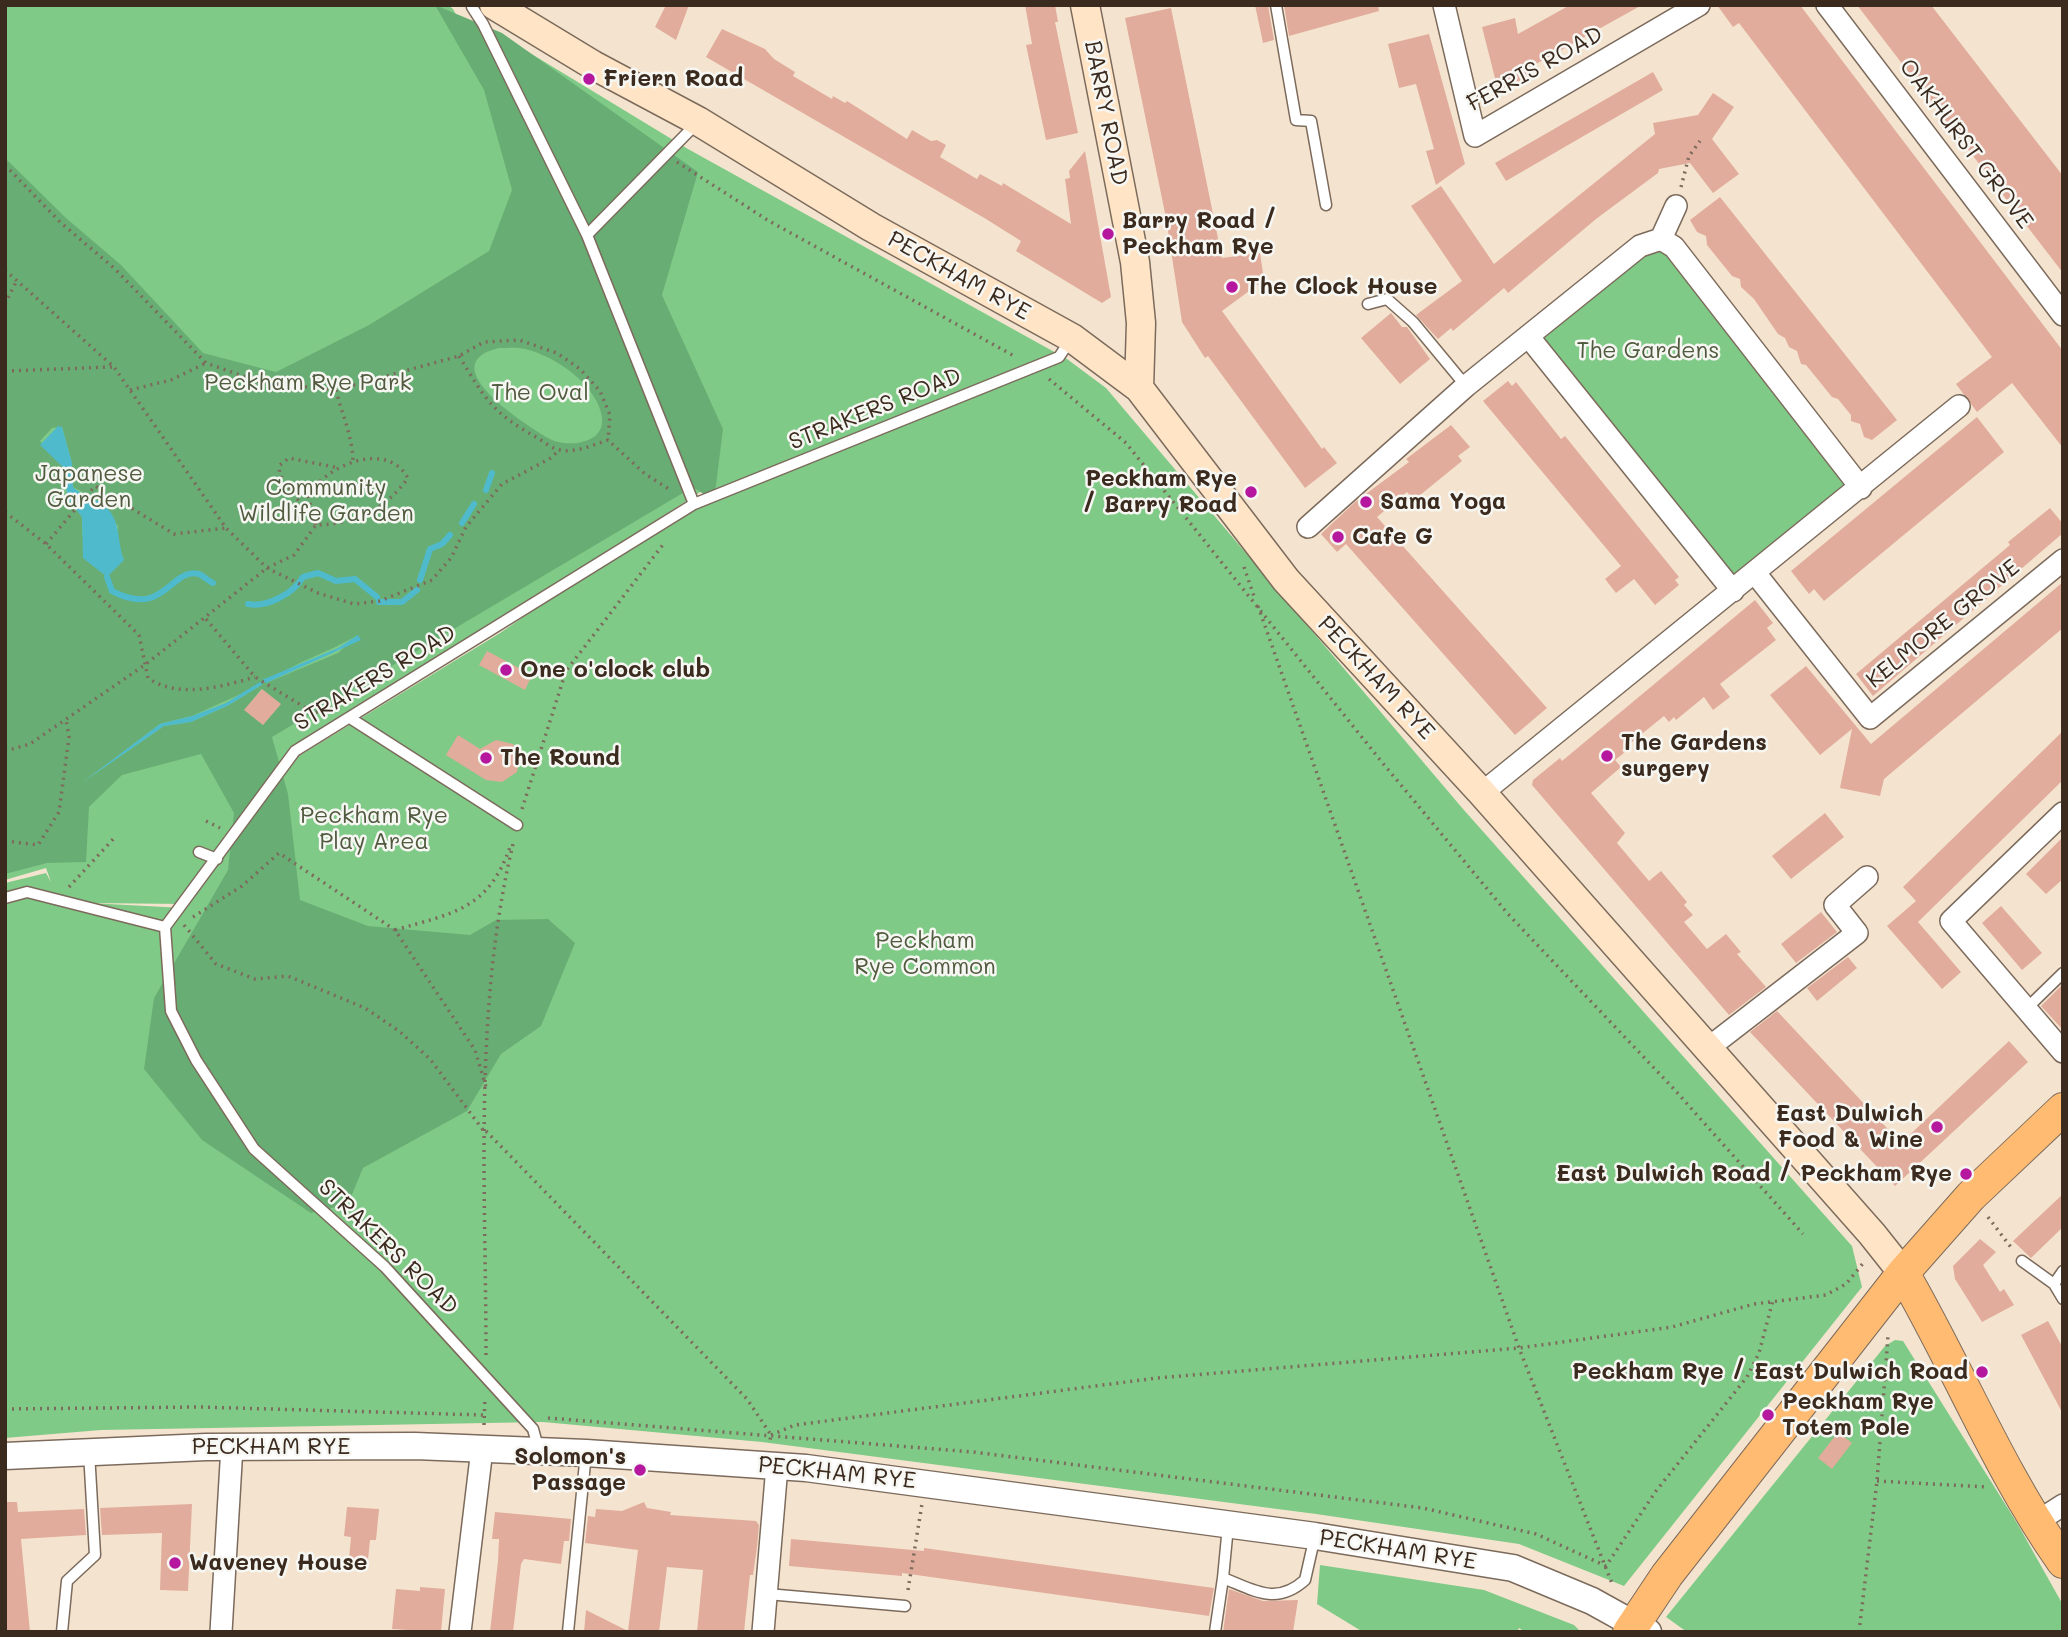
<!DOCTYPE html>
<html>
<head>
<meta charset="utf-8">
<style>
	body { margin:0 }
	#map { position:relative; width:2068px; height:1637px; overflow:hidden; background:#f4e4cf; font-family:Mali,sans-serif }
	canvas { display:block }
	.frame { position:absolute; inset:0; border:7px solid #3b2a1e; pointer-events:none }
</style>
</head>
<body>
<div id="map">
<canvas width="2068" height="1637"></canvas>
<div class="frame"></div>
</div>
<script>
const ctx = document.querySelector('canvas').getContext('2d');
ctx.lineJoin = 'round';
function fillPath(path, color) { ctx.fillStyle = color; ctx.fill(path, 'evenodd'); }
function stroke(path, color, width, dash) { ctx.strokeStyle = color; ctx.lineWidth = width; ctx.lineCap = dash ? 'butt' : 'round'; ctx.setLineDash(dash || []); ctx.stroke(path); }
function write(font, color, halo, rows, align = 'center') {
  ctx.font = font + ' Mali,sans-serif'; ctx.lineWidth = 5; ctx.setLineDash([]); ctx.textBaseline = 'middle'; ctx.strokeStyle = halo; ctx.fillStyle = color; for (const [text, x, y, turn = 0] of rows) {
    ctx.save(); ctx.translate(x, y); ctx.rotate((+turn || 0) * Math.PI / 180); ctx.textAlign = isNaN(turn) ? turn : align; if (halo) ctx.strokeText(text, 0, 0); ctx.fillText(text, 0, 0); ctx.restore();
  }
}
fillPath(new Path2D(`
	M 5,5 L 448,5 L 453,9 L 705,489 L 496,624 L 292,748 L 183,904 L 89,903 L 184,908 L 299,756 L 500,633 L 708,491 L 502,36 L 688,149 L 1067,359 L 1106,388 L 1463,809 L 1852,1246 L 1862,1287 L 1624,1586 L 1519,1544 L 1316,1514 L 762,1442 L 543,1422 L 101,1430 L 5,1438 L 5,883 L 46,873 L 51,882 L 46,868 L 5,880 Z
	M 1658,247 L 1670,253 L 1853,486 L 1732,582 L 1537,338 L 1643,253 Z
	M 1895,1340 L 1903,1341 L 2017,1523 L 2063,1605 L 2063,1632 L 1687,1632 L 1666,1617 L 1885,1346 Z
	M 1320,1565 L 1484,1590 L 1574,1625 L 1581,1632 L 1525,1632 L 1519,1628 L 1517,1632 L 1363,1632 L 1317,1604 Z`), '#80ca87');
fillPath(new Path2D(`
	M 435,5 L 502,33 L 698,172 L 662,295 L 723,429 L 714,501 L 693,487 L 272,737 L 288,794 L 300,900 L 368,926 L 470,935 L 496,920 L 548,919 L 575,943 L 541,1026 L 501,1054 L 467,1111 L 363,1168 L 348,1204 L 311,1213 L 202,1140 L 144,1069 L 154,998 L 228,870 L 234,813 L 201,754 L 122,775 L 89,807 L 86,862 L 47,863 L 5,874 L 5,158 L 66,218 L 121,265 L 203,353 L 276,372 L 369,325 L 489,251 L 512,190 L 484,90 ZM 499,348 C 507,348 517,347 525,349 C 555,356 598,385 602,418 C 605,445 565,448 548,438 C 526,425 430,364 499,348 ZM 62,427 L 72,463 L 73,487 L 92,497 L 118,526 L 117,542 L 124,560 L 82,534 L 82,517 L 64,490 L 65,469 L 40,441 L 52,428 ZM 358,635 L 338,653 L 266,683 C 294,662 328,653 358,635 ZM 263,684 L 229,705 L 191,722 L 164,726 L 83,782 L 160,724 L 192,716 ZM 261,689 L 280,704 L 263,725 L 245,710 Z`), '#68ae74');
fillPath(new Path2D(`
	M 58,426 L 62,427 L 72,463 L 73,487 C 80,494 93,497 102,504 C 122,518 116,539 124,560 L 107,577 L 83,558 L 82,517 L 67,498 L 65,469 L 40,445 Z
	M 358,635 L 361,640 L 266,683 L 262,680 L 338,648 Z
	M 260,682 L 263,684 L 229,705 L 191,722 L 164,726 L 83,782 L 160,724 L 192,716 L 226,703 Z`), '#50bacd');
stroke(new Path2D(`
	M 486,490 L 492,473
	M 462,523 L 474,504
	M 107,577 L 112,591 C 165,619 170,567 199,574 C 204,576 208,581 213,583
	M 420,580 L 430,549 L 442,544 L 450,535
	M 379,602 L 402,602 L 417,590
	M 248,604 C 267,608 294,593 303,577 L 318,573 L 336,581 L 355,579 L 377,597`), '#50bacd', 6);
fillPath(new Path2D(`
	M 666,5 L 689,5 L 676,40 L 655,27 Z
	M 1025,5 L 1055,5 L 1058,22 L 1055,22 L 1078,133 L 1046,140 L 1026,45 L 1032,44 Z
	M 1255,5 L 1268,5 L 1274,40 L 1263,43 Z
	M 1284,5 L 1378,5 L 1379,11 L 1289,36 Z
	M 1570,5 L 1642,5 L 1527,69 L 1529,77 L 1498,90 L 1482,27 L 1515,18 L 1518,34 Z
	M 1717,5 L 1800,5 L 1812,21 L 2063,351 L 2063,448 L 2012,383 L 1977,412 L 1956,384 L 1992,357 L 1739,23 L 1733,27 Z
	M 1857,5 L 1931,5 L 2063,176 L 2063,273 Z
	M 1171,8 L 1222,258 L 1260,253 L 1264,280 L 1222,311 L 1322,449 L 1324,447 L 1337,463 L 1305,488 L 1208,356 L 1205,358 L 1182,322 L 1166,218 L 1125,18 Z
	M 722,29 L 765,49 L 774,59 L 795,72 L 793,76 L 832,99 L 833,96 L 845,103 L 847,101 L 907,139 L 912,130 L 931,141 L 937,140 L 946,145 L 940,157 L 977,179 L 980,174 L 1002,186 L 1003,183 L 1071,224 L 1065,179 L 1070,178 L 1069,171 L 1085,151 L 1111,297 L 1102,303 L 1016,251 L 1021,241 L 986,219 L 706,57 Z
	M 1429,34 L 1465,164 L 1436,185 L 1426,151 L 1434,149 L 1416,84 L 1399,88 L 1388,44 Z
	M 1653,72 L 1663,90 L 1506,181 L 1495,163 Z
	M 1713,93 L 1734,107 L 1712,139 L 1739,174 L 1713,193 L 1690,163 L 1659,169 L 1658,173 L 1596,219 L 1508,293 L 1504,288 L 1453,331 L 1451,328 L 1438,339 L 1416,315 L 1462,281 L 1411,206 L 1441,186 L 1494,264 L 1655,134 L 1653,123 L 1698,115 Z
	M 1720,197 L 1897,420 L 1872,440 L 1864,437 L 1860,424 L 1851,421 L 1851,415 L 1838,399 L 1832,397 L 1806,365 L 1801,364 L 1797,351 L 1789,347 L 1785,338 L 1778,334 L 1754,299 L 1741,287 L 1740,279 L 1732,276 L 1707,245 L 1706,236 L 1697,232 L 1690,220 Z
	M 1391,313 L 1402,327 L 1407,327 L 1430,359 L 1400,384 L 1361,338 Z
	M 1508,381 L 1512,386 L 1516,382 L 1561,439 L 1565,436 L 1679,577 L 1675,580 L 1679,585 L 1655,605 L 1634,579 L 1616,593 L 1605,579 L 1621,566 L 1483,401 Z
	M 1977,417 L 2004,452 L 1824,601 L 1814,589 L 1809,594 L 1791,571 Z
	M 1451,425 L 1470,447 L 1458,456 L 1462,461 L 1414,500 L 1407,492 L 1377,517 L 1547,708 L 1515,735 L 1346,544 L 1337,552 L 1321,534 L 1355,502 L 1409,462 L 1406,459 Z
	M 2050,508 L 2063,524 L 2063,533 L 1873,696 L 1856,674 L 2010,545 L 2008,542 Z
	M 2063,582 L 2063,628 L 1884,779 L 1880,796 L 1840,788 L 1852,729 L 1820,755 L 1770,695 L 1806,666 L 1871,744 Z
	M 1755,600 L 1773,623 L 1767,628 L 1776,640 L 1720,684 L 1730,697 L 1713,710 L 1704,697 L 1676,720 L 1674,717 L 1669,722 L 1664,716 L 1622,750 L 1624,753 L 1615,760 L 1621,767 L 1591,793 L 1625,833 L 1617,843 L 1649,881 L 1661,871 L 1687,902 L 1684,905 L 1693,915 L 1684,922 L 1707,949 L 1726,934 L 1741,952 L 1737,954 L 1766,987 L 1729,1015 L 1532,785 L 1533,780 L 1560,758 L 1562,761 Z
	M 487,651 L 532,675 L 525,690 L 479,665 Z
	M 262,689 L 281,704 L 263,725 L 244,710 Z
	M 2063,731 L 2063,780 L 1918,922 L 1961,972 L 1942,989 L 1887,926 L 1916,901 L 1903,887 Z
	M 458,735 L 480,749 L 496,740 L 513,744 L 520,754 L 517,772 L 502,782 L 486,780 L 446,755 Z
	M 1825,813 L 1844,837 L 1791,879 L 1772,856 Z
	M 2063,837 L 2063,879 L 2046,894 L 2026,874 Z
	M 2001,906 L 2042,953 L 2022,970 L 1982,923 Z
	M 1821,912 L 1837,932 L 1796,963 L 1781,944 Z
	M 1848,957 L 1857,968 L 1817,1001 L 1807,988 Z
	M 2063,984 L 2063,1030 L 2041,1006 Z
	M 1777,1011 L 1901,1143 L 2009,1041 L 2028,1062 L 1895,1186 L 1750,1032 Z
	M 2063,1194 L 2063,1227 L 2031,1258 L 2013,1241 Z
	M 1980,1239 L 1996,1252 L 1983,1265 L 2000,1292 L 2004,1289 L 2014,1305 L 1982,1322 L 1955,1279 L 1953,1266 Z
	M 2048,1321 L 2063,1348 L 2063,1414 L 2021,1335 Z
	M 1838,1432 L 1852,1443 L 1832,1469 L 1818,1458 Z
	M 5,1502 L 17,1502 L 18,1512 L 84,1509 L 86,1535 L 21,1539 L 30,1632 L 5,1632 Z
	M 644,1502 L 647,1508 L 671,1512 L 670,1515 L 756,1521 L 759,1525 L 757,1547 L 753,1575 L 750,1575 L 744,1632 L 697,1632 L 703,1570 L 667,1567 L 659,1632 L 584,1632 L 586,1610 L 628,1631 L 638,1550 L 585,1543 L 588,1516 L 595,1517 L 596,1509 L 622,1511 Z
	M 192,1504 L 188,1591 L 160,1590 L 162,1533 L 102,1535 L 100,1508 Z
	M 347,1507 L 379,1509 L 376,1540 L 370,1540 L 368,1560 L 349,1559 L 351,1537 L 344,1536 Z
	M 495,1512 L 571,1519 L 569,1541 L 564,1541 L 561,1564 L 524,1559 L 521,1564 L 513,1632 L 490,1632 L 498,1561 L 499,1539 L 492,1539 Z
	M 791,1539 L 924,1551 L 924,1548 L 1214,1588 L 1209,1616 L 902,1573 L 902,1576 L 789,1566 Z
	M 420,1587 L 445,1589 L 441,1632 L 392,1629 L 396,1589 L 420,1591 Z
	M 1229,1589 L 1263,1601 L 1298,1600 L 1293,1632 L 1223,1632 Z`), '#e1ac9c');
const service = new Path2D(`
	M 1276,5 L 1296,120 L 1311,121 L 1326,205
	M 472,7 L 483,24 L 587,235 L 694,504
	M 587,235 L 698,122
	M 1368,304 L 1387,299 L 1413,322 L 1466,386
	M 350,718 L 517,825
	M 199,852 L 217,859
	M 5,898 L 27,892 L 165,927
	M 2026,1009 L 2063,973
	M 2022,1261 L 2054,1284
	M 2063,1271 L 2054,1284 L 2063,1299
	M 539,1451 L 533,1429 L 385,1267 L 254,1149 L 196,1060 L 171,1011 L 165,927 L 295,751 L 694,504 L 1059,357 L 1071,339
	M 1228,1526 L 1223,1578 C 1254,1590 1276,1606 1305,1580 L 1315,1536
	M 767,1594 L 905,1606
	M 62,1632 L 67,1581 L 95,1555 L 89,1452
	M 568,1632 L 586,1453
	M 1215,1632 L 1223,1578`);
const minor = new Path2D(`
	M 1444,5 L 1475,136 L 1699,5
	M 1827,5 L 2063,315
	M 1661,239 L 1674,247 L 1861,488
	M 1528,336 L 1733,591
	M 1308,527 L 1466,386 L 1640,246 L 1661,239 L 1676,206
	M 1755,573 L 1870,718 L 2063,560
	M 1482,793 L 1959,406
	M 2063,813 L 1951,921 L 2063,1052
	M 1707,1049 L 1857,933 L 1835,905 L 1867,877
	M 2035,1523 L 2063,1505
	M 221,1632 L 232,1446
	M 460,1632 L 482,1449
	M 763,1632 L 777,1466`);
const tertiary = new Path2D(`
	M 5,1456 L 206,1447 L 415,1446 L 586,1453 L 806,1468 L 1315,1536 L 1513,1568 L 1592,1601 L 1648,1632`);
const secondary = new Path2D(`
	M 494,5 L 593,65 L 698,121 L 871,227 L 1072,338 L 1139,388 L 1286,580 L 1482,793 L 1872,1234 L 1903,1273
	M 1085,5 L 1135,262 L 1141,323 L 1139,388`);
const primary = new Path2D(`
	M 1903,1273 C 1958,1368 2000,1473 2063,1562
	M 1629,1632 L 1667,1575 L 1903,1273 L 1971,1196 L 2063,1109`);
stroke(service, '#7c6b5c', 13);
stroke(minor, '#7c6b5c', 24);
stroke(tertiary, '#7c6b5c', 29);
stroke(secondary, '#7c6b5c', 31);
stroke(primary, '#7c6b5c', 34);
stroke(new Path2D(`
	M 677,162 L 769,221 L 1016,357
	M 5,165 L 60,222 L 115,269 L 206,363 L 260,382 L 336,390 L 459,356 L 484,342 L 519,340 L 557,353 L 580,369 L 600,391 L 610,415 L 608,440
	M 1681,187 L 1689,156 L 1700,141
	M 5,270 L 114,367 L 226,528 L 267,568 L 318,593 L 354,604 L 380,601 L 432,580 L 451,558 L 466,527 L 502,484 L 551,458 L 559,450
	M 5,304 L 17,280
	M 459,356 C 484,397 492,413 536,437 C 543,441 552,449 560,450 C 576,453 593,445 608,440 L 645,474 L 672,491
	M 5,371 L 112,367
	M 1049,379 L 1126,443 L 1381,761 L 1508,914 L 1673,1088 L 1803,1234
	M 130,390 L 171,380 L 206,363
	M 336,390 C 342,415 353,437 353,463
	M 5,512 L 46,544 L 139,635 L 148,678 C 178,699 221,687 255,677
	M 315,523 L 279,474 L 280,465 L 289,458 L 339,468
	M 46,544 L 95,486 L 174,534 L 226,528
	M 1244,567 L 1255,599
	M 1258,606 L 1519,1348 L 1613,1586
	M 206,619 L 255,677 L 314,713 L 341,704
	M 5,751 L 30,744 L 146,664 L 267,568 L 294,555 L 316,525 C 355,524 385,510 408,478 C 386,439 325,466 308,496 L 316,525
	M 522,809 L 566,671 L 665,542
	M 206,821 L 220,828
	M 5,841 L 38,845 L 59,812 L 69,737 L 66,719
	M 69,887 L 116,836
	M 193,917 L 242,886 L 279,853 L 395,930 L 475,1050 L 486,1087
	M 184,925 L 216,964 L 255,979 L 288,976 L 365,1008 L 399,1031 L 430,1059 L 486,1134
	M 395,930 C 453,913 488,910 510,847
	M 486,1131 L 747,1399 L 771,1435 L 769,1444
	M 1988,1217 L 2013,1250
	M 486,1355 C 486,1185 473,1007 514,840
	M 5,1409 L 199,1407 L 484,1415
	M 548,1418 L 973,1452 L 1423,1508 L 1536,1534 L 1606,1566 L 1656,1491 L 1747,1377 L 1759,1353 L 1773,1300
	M 484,1425 L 485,1398
	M 771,1435 L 795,1425 L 1157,1378 L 1519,1348 L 1672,1327 L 1754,1304 L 1826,1295 L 1846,1284 L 1865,1261
	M 1877,1481 L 1987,1487
	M 908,1590 L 922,1504
	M 1859,1632 L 1877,1481 L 1888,1336`), '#7c6b5c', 3.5, [2, 5]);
stroke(service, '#fff', 10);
stroke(minor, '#fff', 21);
stroke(tertiary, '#fff', 26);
stroke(secondary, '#ffe4c6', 28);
stroke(primary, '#ffbb71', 32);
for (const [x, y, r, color] of [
	[589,79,7,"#b5179e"],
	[1108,234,7,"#b5179e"],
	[1232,287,7,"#b5179e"],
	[1251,492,7,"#b5179e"],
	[1366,502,7,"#b5179e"],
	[1338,537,7,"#b5179e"],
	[506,670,7,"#b5179e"],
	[1607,756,7,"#b5179e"],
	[486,758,7,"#b5179e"],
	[1937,1127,7,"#b5179e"],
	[1966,1174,7,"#b5179e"],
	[1982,1372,7,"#b5179e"],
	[1768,1415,7,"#b5179e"],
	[640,1470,7,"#b5179e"],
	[175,1563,7,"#b5179e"]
]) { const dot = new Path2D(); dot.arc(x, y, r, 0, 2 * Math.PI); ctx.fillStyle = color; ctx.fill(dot); stroke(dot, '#f6f6f2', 2.5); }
write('23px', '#3b2a1e', '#f6f6f2', [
	["FERRIS ROAD",1535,69,-29],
	["BARRY ROAD",1106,113,79],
	["OAKHURST GROVE",1966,144,53],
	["PECKHAM RYE",959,276,29],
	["STRAKERS ROAD",875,409,-22],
	["KELMORE GROVE",1943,624,-39],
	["STRAKERS ROAD",375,678,-31],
	["PECKHAM RYE",1376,678,47],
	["STRAKERS ROAD",388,1247,44],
	["PECKHAM RYE",271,1447],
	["PECKHAM RYE",837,1473,6],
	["PECKHAM RYE",1398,1550,9]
]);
write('bold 23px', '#3b2a1e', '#f6f6f2', [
	["Friern Road",603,79],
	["Barry Road /",1122,221],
	["Peckham Rye",1122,247],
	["The Clock House",1246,287],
	["Peckham Rye",1237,479,"right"],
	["/ Barry Road",1237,505,"right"],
	["Sama Yoga",1380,502],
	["Cafe G",1352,537],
	["One o'clock club",520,670],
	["The Gardens",1621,743],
	["surgery",1621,769],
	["The Round",500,758],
	["East Dulwich",1923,1114,"right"],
	["Food & Wine",1923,1140,"right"],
	["East Dulwich Road / Peckham Rye",1952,1174,"right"],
	["Peckham Rye / East Dulwich Road",1968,1372,"right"],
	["Peckham Rye",1782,1402],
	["Totem Pole",1782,1428],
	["Solomon's",626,1457,"right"],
	["Passage",626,1483,"right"],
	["Waveney House",189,1563]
], 'left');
write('23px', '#505a3e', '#f6f6f2', [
	["The Gardens",1648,351],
	["Peckham Rye Park",308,383],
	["The Oval",540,393],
	["Japanese",89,474],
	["Garden",89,500],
	["Community",326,488],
	["Wildlife Garden",326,514],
	["Peckham Rye",374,816],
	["Play Area",374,842],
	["Peckham",925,941],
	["Rye Common",925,967]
]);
</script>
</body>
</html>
